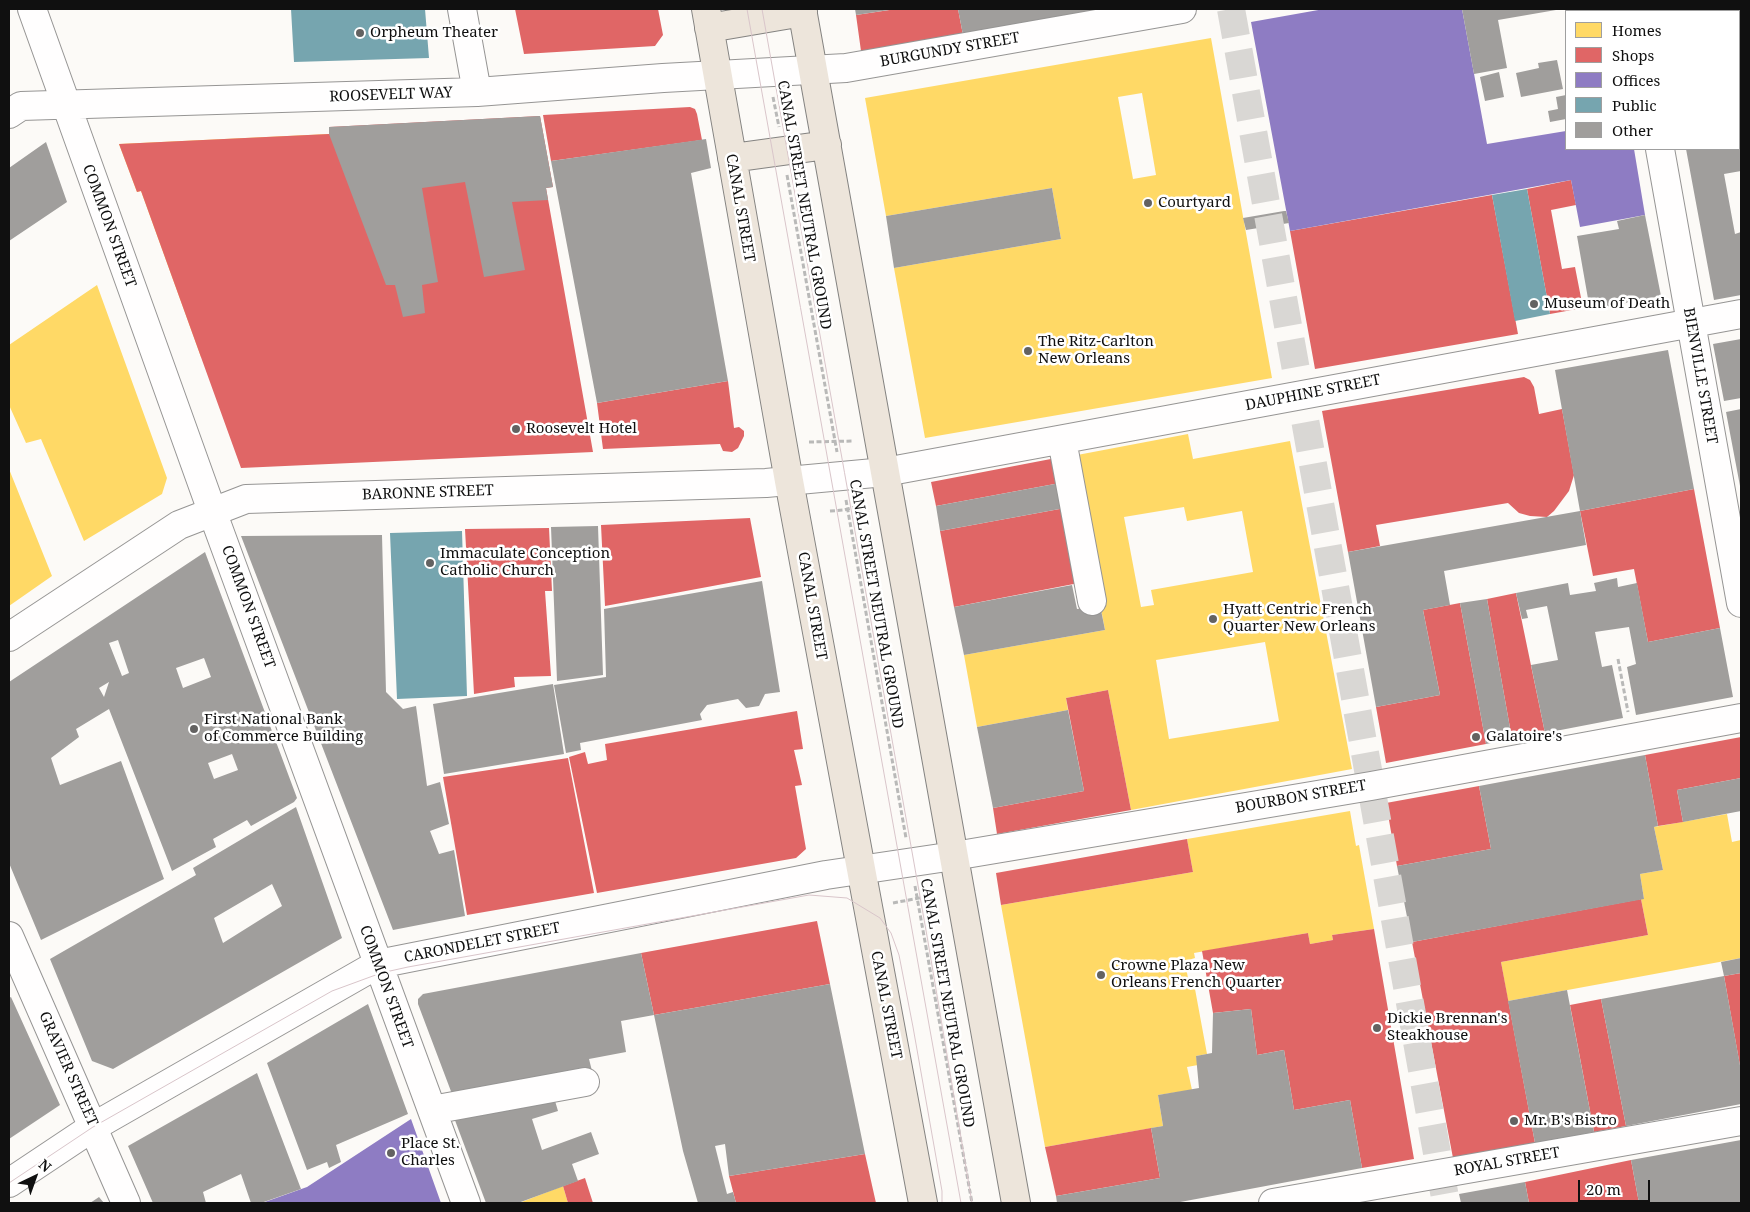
<!DOCTYPE html>
<html>
<head>
<meta charset="utf-8">
<style>
	body { margin:0 }
	#map { position:relative; width:1750px; height:1212px; overflow:hidden; background:#fcfaf7; font-family:"Noto Serif",serif }
	canvas { display:block }
	.frame { position:absolute; inset:0; border:10px solid #101010; pointer-events:none }
	.legend { position:absolute; left:1565px; top:10px; width:175px; height:140px; box-sizing:border-box; background:#fff; border:1px solid #9f9f9f; margin:0; padding:6px 9px; list-style:none; font-size:15px; color:#101010 }
	.legend li { display:flex; align-items:center; gap:10px; height:25px }
	.legend b { width:25px; border:1px solid #9f9f9f }
	.north { position:absolute; left:10px; top:1152px; width:50px; height:50px; -webkit-text-stroke:4px #fff; paint-order:stroke; rotate:42deg; font-size:14px; font-weight:700; line-height:20px; text-align:center; color:#101010 }
	.north::after { content:''; display:block; margin:auto; width:18px; height:22px; background:#101010; clip-path:polygon(50% 0,100% 100%,50% 72%,0 100%) }
	.scale { position:absolute; left:1578px; top:1180px; width:72px; height:22px; box-sizing:border-box; border:2px solid #101010; border-top:0; padding-left:6px; font-size:15px; line-height:18px; white-space:nowrap; color:#101010; -webkit-text-stroke:4px #fff; paint-order:stroke }
</style>
</head>
<body>
<div id="map">
<canvas width="1750" height="1212"></canvas>
<div class="frame"></div>
<ul class="legend">
<li><b style="height:14px;background:#ffd966"></b>Homes</li>
<li><b style="height:14px;background:#e06666"></b>Shops</li>
<li><b style="height:14px;background:#8e7cc3"></b>Offices</li>
<li><b style="height:14px;background:#76a5af"></b>Public</li>
<li><b style="height:14px;background:#a09e9c"></b>Other</li>
</ul>
<div class="north">N</div>
<div class="scale">20 m</div>
</div>
<script>
const ctx = document.querySelector('canvas').getContext('2d');
ctx.lineJoin = 'round';
function fillPath(path, color) { ctx.fillStyle = color; ctx.fill(path, 'evenodd'); }
function stroke(path, color, width, dash) { ctx.strokeStyle = color; ctx.lineWidth = width; ctx.lineCap = dash ? 'butt' : 'round'; ctx.setLineDash(dash || []); ctx.stroke(path); }
function write(font, color, halo, rows, align = 'center') {
  ctx.font = font + ' "Noto Serif",serif'; ctx.lineWidth = 5; ctx.setLineDash([]); ctx.textBaseline = 'middle'; ctx.strokeStyle = halo; ctx.fillStyle = color; for (const [text, x, y, turn = 0] of rows) {
    ctx.save(); ctx.translate(x, y); ctx.rotate((+turn || 0) * Math.PI / 180); ctx.textAlign = isNaN(turn) ? turn : align; if (halo) ctx.strokeText(text, 0, 0); ctx.fillText(text, 0, 0); ctx.restore();
  }
}
fillPath(new Path2D(`
	M 1211,38 L 1272,378 L 925,438 L 894,268 L 1061,239 L 1052,188 L 886,216 L 865,98 ZM 1142,93 L 1156,175 L 1133,179 L 1118,97 Z
	M 329,134 L 352,192 L 328,200 L 222,207 L 269,331 L 201,357 L 141,191 L 137,192 L 119,144 Z
	M 97,285 L 167,478 L 162,494 L 84,541 L 41,439 L 26,443 L 9,405 L 9,345 Z
	M 1188,434 L 1193,459 L 1290,441 L 1352,769 L 1131,810 L 1108,690 L 1066,698 L 1068,710 L 977,727 L 964,655 L 1105,630 L 1072,456 ZM 1184,507 L 1187,521 L 1242,511 L 1253,572 L 1151,590 L 1154,605 L 1141,607 L 1124,517 ZM 1265,642 L 1279,721 L 1169,739 L 1156,660 Z
	M 9,469 L 52,576 L 9,606 Z
	M 1350,811 L 1356,846 L 1359,845 L 1374,929 L 1332,935 L 1333,940 L 1310,944 L 1308,933 L 1194,953 L 1195,958 L 1185,961 L 1190,990 L 1195,989 L 1207,1054 L 1196,1056 L 1198,1065 L 1187,1067 L 1192,1090 L 1158,1095 L 1163,1126 L 1045,1147 L 1001,905 L 1193,872 L 1187,839 Z
	M 1727,814 L 1732,842 L 1741,840 L 1741,958 L 1508,1001 L 1501,962 L 1648,935 L 1641,899 L 1644,899 L 1640,874 L 1663,870 L 1654,827 Z
	M 563,1186 L 568,1203 L 519,1203 Z`), '#ffd966');
fillPath(new Path2D(`
	M 515,9 L 658,9 L 663,35 L 655,46 L 524,54 Z
	M 896,9 L 958,9 L 963,35 L 861,51 L 856,15 Z
	M 690,107 L 695,109 L 697,114 L 702,140 L 551,161 L 543,115 Z
	M 540,116 L 553,187 L 546,188 L 593,452 L 241,468 L 141,191 L 137,192 L 119,144 L 329,134 L 329,127 Z
	M 1571,180 L 1576,205 L 1551,210 L 1562,269 L 1575,267 L 1583,308 L 1550,314 L 1527,189 Z
	M 1492,195 L 1518,334 L 1315,369 L 1290,231 Z
	M 1524,377 L 1530,380 L 1534,387 L 1539,414 L 1562,409 L 1574,475 L 1569,491 L 1554,511 L 1547,517 L 1530,516 L 1519,513 L 1508,503 L 1376,525 L 1380,546 L 1348,552 L 1322,411 Z
	M 728,381 L 734,428 L 739,427 L 744,431 L 744,436 L 738,448 L 732,452 L 723,451 L 720,444 L 603,449 L 597,403 Z
	M 1056,458 L 1060,483 L 936,506 L 931,482 Z
	M 1694,489 L 1720,628 L 1648,642 L 1634,569 L 1593,576 L 1580,511 Z
	M 1065,508 L 1079,583 L 954,607 L 940,531 Z
	M 750,518 L 761,577 L 605,606 L 601,525 Z
	M 549,528 L 552,591 L 545,591 L 551,676 L 514,677 L 515,687 L 474,694 L 465,529 Z
	M 1516,593 L 1545,733 L 1512,739 L 1487,599 Z
	M 1460,603 L 1486,744 L 1386,763 L 1376,707 L 1440,695 L 1423,610 Z
	M 1108,690 L 1131,810 L 997,834 L 993,808 L 1084,791 L 1066,698 Z
	M 797,711 L 803,749 L 794,750 L 802,785 L 795,786 L 806,849 L 796,858 L 597,893 L 569,757 L 585,752 L 588,764 L 607,760 L 605,744 Z
	M 1741,737 L 1741,778 L 1677,790 L 1683,822 L 1658,826 L 1645,755 Z
	M 568,758 L 594,893 L 467,915 L 443,777 Z
	M 1479,786 L 1491,849 L 1397,866 L 1386,803 Z
	M 1187,839 L 1193,872 L 1001,905 L 996,873 Z
	M 1641,899 L 1648,935 L 1501,962 L 1535,1143 L 1453,1158 L 1412,942 Z
	M 817,921 L 830,984 L 654,1015 L 641,953 Z
	M 1374,929 L 1414,1159 L 1362,1168 L 1350,1100 L 1294,1110 L 1284,1050 L 1257,1055 L 1251,1009 L 1213,1013 L 1202,951 L 1308,933 L 1310,944 L 1333,940 L 1332,935 Z
	M 1741,973 L 1741,1066 L 1740,1066 L 1724,976 Z
	M 1601,999 L 1626,1126 L 1594,1132 L 1570,1005 Z
	M 1151,1128 L 1160,1178 L 1056,1196 L 1045,1147 Z
	M 865,1154 L 876,1203 L 736,1203 L 729,1176 Z
	M 1631,1160 L 1639,1203 L 1529,1203 L 1525,1182 Z
	M 585,1178 L 593,1203 L 568,1203 L 563,1186 Z`), '#e06666');
fillPath(new Path2D(`
	M 1324,9 L 1462,9 L 1487,144 L 1566,131 L 1566,149 L 1634,149 L 1645,215 L 1580,227 L 1571,180 L 1290,231 L 1251,22 Z
	M 411,1119 L 441,1203 L 262,1203 L 307,1187 Z`), '#8e7cc3');
fillPath(new Path2D(`
	M 291,9 L 425,9 L 429,58 L 294,62 Z
	M 1527,189 L 1550,314 L 1515,321 L 1492,195 Z
	M 462,531 L 467,696 L 397,699 L 390,533 Z`), '#76a5af');
fillPath(new Path2D(`
	M 855,9 L 889,9 L 889,10 L 856,15 Z
	M 958,9 L 1109,9 L 963,35 Z
	M 1462,9 L 1556,9 L 1556,10 L 1498,20 L 1507,68 L 1474,74 Z
	M 1655,9 L 1741,9 L 1741,27 L 1739,27 L 1739,11 L 1656,11 Z
	M 1739,31 L 1741,31 L 1741,67 L 1739,67 Z
	M 1557,60 L 1563,89 L 1521,97 L 1516,73 L 1539,68 L 1538,63 Z
	M 1499,72 L 1504,97 L 1485,101 L 1480,77 Z
	M 1566,95 L 1566,119 L 1550,122 L 1548,111 L 1558,109 L 1556,97 Z
	M 1739,102 L 1741,102 L 1741,171 L 1724,174 L 1735,234 L 1741,232 L 1741,295 L 1714,300 L 1686,149 L 1739,149 Z
	M 540,116 L 553,187 L 546,188 L 548,200 L 512,202 L 525,270 L 484,277 L 465,182 L 422,188 L 438,282 L 422,285 L 425,313 L 403,317 L 395,285 L 386,285 L 329,134 L 329,127 Z
	M 706,139 L 711,168 L 691,173 L 728,381 L 597,403 L 551,161 Z
	M 46,142 L 67,202 L 9,241 L 9,168 Z
	M 1052,188 L 1061,239 L 894,268 L 886,216 Z
	M 1284,211 L 1286,211 L 1289,223 L 1246,230 L 1243,218 Z
	M 1645,215 L 1661,296 L 1590,310 L 1577,236 L 1619,229 L 1617,221 Z
	M 1741,339 L 1741,398 L 1724,401 L 1713,344 Z
	M 1668,350 L 1694,489 L 1580,511 L 1555,370 Z
	M 1741,409 L 1741,485 L 1740,486 L 1726,412 Z
	M 1060,483 L 1065,508 L 940,531 L 936,506 Z
	M 1580,511 L 1586,545 L 1444,571 L 1450,605 L 1423,610 L 1440,695 L 1376,707 L 1348,552 Z
	M 598,526 L 603,675 L 557,681 L 551,527 Z
	M 382,535 L 386,692 L 403,709 L 416,706 L 427,786 L 440,782 L 449,824 L 430,831 L 439,854 L 454,850 L 465,916 L 393,930 L 241,536 Z
	M 205,552 L 297,798 L 294,802 L 251,826 L 247,820 L 213,839 L 216,847 L 172,871 L 109,709 L 76,729 L 79,737 L 51,758 L 60,785 L 121,761 L 164,879 L 41,940 L 9,863 L 9,682 ZM 118,640 L 129,673 L 122,676 L 109,643 ZM 204,658 L 211,677 L 183,688 L 176,668 ZM 109,682 L 104,697 L 99,688 ZM 232,754 L 238,770 L 214,779 L 208,763 Z
	M 1617,578 L 1618,587 L 1637,583 L 1648,642 L 1720,628 L 1733,697 L 1636,715 L 1627,667 L 1636,664 L 1629,627 L 1595,632 L 1602,667 L 1612,665 L 1623,718 L 1545,733 L 1531,665 L 1558,660 L 1547,606 L 1526,610 L 1528,618 L 1522,619 L 1516,593 L 1568,583 L 1570,595 L 1596,591 L 1594,583 Z
	M 762,581 L 780,692 L 765,694 L 759,706 L 746,708 L 738,699 L 707,705 L 700,714 L 702,720 L 580,743 L 581,750 L 566,753 L 554,685 L 606,677 L 604,609 Z
	M 1072,585 L 1077,609 L 1100,605 L 1105,630 L 964,655 L 954,607 Z
	M 1487,599 L 1512,739 L 1486,744 L 1460,603 Z
	M 553,684 L 564,754 L 444,774 L 433,704 Z
	M 1068,710 L 1084,791 L 993,808 L 977,727 Z
	M 1645,755 L 1658,826 L 1654,827 L 1663,870 L 1640,874 L 1644,899 L 1412,942 L 1397,866 L 1491,849 L 1479,786 Z
	M 1741,778 L 1741,811 L 1683,822 L 1677,790 Z
	M 296,807 L 342,938 L 113,1069 L 92,1061 L 50,959 L 196,875 L 193,868 ZM 272,884 L 282,906 L 223,943 L 214,918 Z
	M 641,953 L 654,1015 L 830,984 L 865,1154 L 729,1176 L 725,1144 L 715,1146 L 727,1194 L 733,1192 L 736,1203 L 698,1203 L 683,1151 L 654,1015 L 621,1021 L 626,1052 L 589,1059 L 593,1075 L 452,1094 L 418,1004 L 418,999 L 423,994 Z
	M 1741,958 L 1741,973 L 1724,976 L 1721,962 Z
	M 1724,976 L 1741,1071 L 1741,1104 L 1626,1126 L 1601,999 Z
	M 1567,990 L 1594,1132 L 1535,1143 L 1508,1001 Z
	M 11,997 L 60,1105 L 9,1139 L 9,998 Z
	M 368,1004 L 408,1114 L 336,1145 L 341,1162 L 329,1168 L 327,1162 L 307,1170 L 267,1063 Z
	M 1251,1009 L 1257,1055 L 1284,1050 L 1294,1110 L 1350,1100 L 1362,1168 L 1175,1203 L 1057,1203 L 1056,1196 L 1160,1178 L 1151,1128 L 1163,1126 L 1158,1095 L 1199,1088 L 1196,1056 L 1212,1053 L 1213,1013 Z
	M 257,1073 L 301,1189 L 261,1203 L 251,1203 L 241,1174 L 203,1192 L 206,1203 L 153,1203 L 128,1146 Z
	M 553,1094 L 558,1111 L 532,1119 L 542,1150 L 591,1132 L 599,1154 L 572,1164 L 578,1181 L 518,1203 L 486,1203 L 453,1115 Z
	M 1741,1140 L 1741,1203 L 1639,1203 L 1631,1160 Z
	M 1525,1182 L 1529,1203 L 1461,1203 L 1459,1194 Z
	M 99,1197 L 104,1203 L 90,1203 Z`), '#a09e9c');
stroke(new Path2D(`
	M 1231,9 L 1446,1203`), '#d9d7d4', 28, [28, 14]);
const minor = new Path2D(`
	M 32,9 L 212,511 L 466,1203
	M 462,9 L 477,92
	M 1634,9 L 1635,11
	M 9,114 L 21,106 L 477,92 L 663,78 L 846,68 L 1182,9
	M 1660,149 L 1741,603
	M 1062,440 L 1092,601
	M 9,637 L 179,525 L 246,499 L 766,483 L 885,472 L 1741,314
	M 9,936 L 126,1203
	M 432,1110 L 585,1082
	M 9,1183 L 93,1127 L 378,964 L 826,875 L 954,856 L 1371,786 L 1741,718
	M 1273,1203 L 1741,1121`);
const major = new Path2D(`
	M 706,9 L 789,481 L 923,1203
	M 802,9 L 1016,1203
	M 709,28 L 803,12
	M 732,158 L 827,145`);
stroke(minor, '#969594', 30);
stroke(major, '#848381', 30);
stroke(new Path2D(`
	M 773,97 L 779,127
	M 787,175 L 837,452
	M 809,442 L 852,441
	M 846,500 L 906,838
	M 830,511 L 844,510 L 866,504
	M 1618,659 L 1628,712
	M 915,886 L 972,1203
	M 893,903 L 935,895`), '#b9b9b8', 3, [5, 2.5]);
stroke(minor, '#fffefe', 28);
stroke(major, '#ede5db', 28);
stroke(new Path2D(`
	M 747,9 L 961,1203
	M 762,9 L 927,936 L 972,1203
	M 9,1183 L 93,1127 L 332,991 L 381,973 L 408,967 L 809,895 L 847,898 L 880,918 L 891,933 L 899,955 L 913,1027 L 942,1191 L 942,1203`), '#d9c5ca', 1);
for (const [x, y, r, color] of [
	[360,33,5,"#636261"],
	[1148,203,5,"#636261"],
	[1534,304,5,"#636261"],
	[1028,351,5,"#636261"],
	[516,429,5,"#636261"],
	[430,563,5,"#636261"],
	[1213,619,5,"#636261"],
	[194,729,5,"#636261"],
	[1476,737,5,"#636261"],
	[1101,975,5,"#636261"],
	[1377,1028,5,"#636261"],
	[1514,1121,5,"#636261"],
	[391,1153,5,"#636261"]
]) { const dot = new Path2D(); dot.arc(x, y, r, 0, 2 * Math.PI); ctx.fillStyle = color; ctx.fill(dot); stroke(dot, '#fff', 2); }
write('15px', '#101010', '#fff', [
	["Orpheum Theater",370,33],
	["Courtyard",1158,203],
	["Museum of Death",1544,304],
	["The Ritz-Carlton",1038,342],
	["New Orleans",1038,359],
	["Roosevelt Hotel",526,429],
	["Immaculate Conception",440,554],
	["Catholic Church",440,571],
	["Hyatt Centric French",1223,610],
	["Quarter New Orleans",1223,627],
	["First National Bank",204,720],
	["of Commerce Building",204,737],
	["Galatoire's",1486,737],
	["Crowne Plaza New",1111,966],
	["Orleans French Quarter",1111,983],
	["Dickie Brennan's",1387,1019],
	["Steakhouse",1387,1036],
	["Mr. B's Bistro",1524,1121],
	["Place St.",401,1144],
	["Charles",401,1161]
], 'left');
write('15px', '#101010', '#fff', [
	["BURGUNDY STREET",950,50,-10],
	["ROOSEVELT WAY",391,95,-2],
	["CANAL STREET NEUTRAL GROUND",804,205,80],
	["CANAL STREET",740,208,80],
	["COMMON STREET",109,226,70],
	["BIENVILLE STREET",1700,376,80],
	["DAUPHINE STREET",1313,393,-11],
	["BARONNE STREET",428,493,-2],
	["CANAL STREET NEUTRAL GROUND",876,604,80],
	["CANAL STREET",812,606,80],
	["COMMON STREET",248,607,70],
	["BOURBON STREET",1301,797,-10],
	["CARONDELET STREET",482,943,-11],
	["COMMON STREET",386,987,70],
	["CANAL STREET NEUTRAL GROUND",947,1003,80],
	["CANAL STREET",886,1005,79],
	["GRAVIER STREET",68,1069,66],
	["ROYAL STREET",1507,1162,-10]
]);
</script>
</body>
</html>
